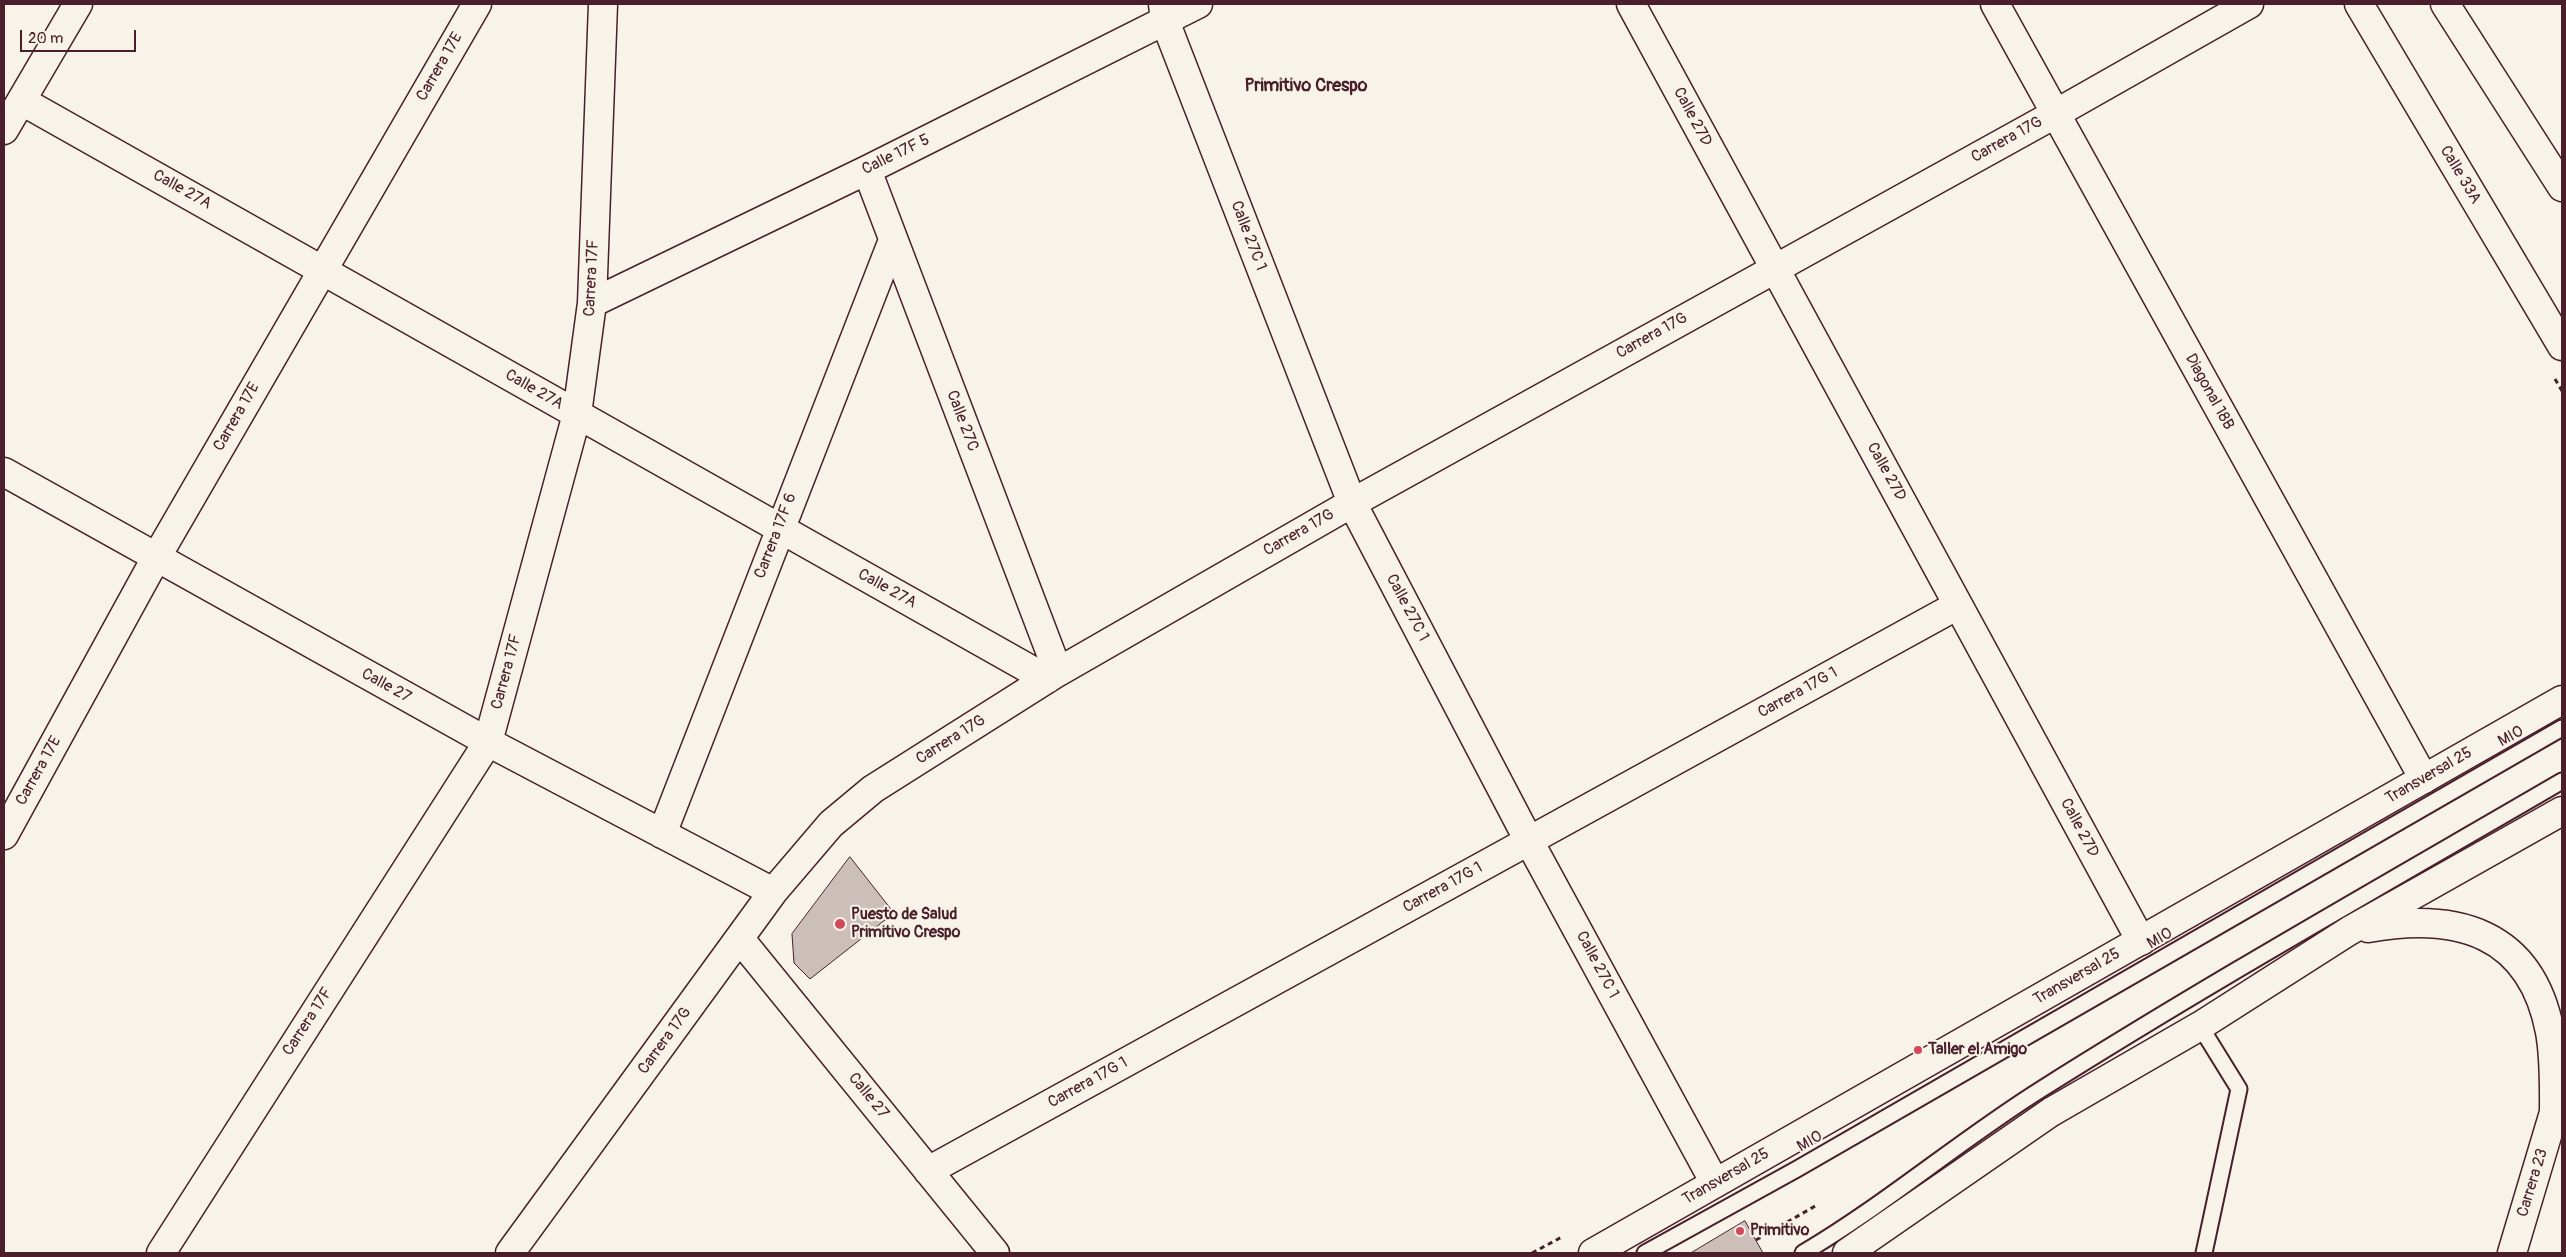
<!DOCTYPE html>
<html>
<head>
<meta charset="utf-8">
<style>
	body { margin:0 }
	#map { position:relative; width:2566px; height:1257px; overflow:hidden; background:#f7f3e8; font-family:Pangolin,sans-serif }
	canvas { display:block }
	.frame { position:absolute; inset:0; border:5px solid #4a1f2b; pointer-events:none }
	.scale { position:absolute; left:20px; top:30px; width:116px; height:22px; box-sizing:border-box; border:2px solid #4a1f2b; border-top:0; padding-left:6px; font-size:15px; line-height:18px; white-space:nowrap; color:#4a1f2b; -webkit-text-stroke:4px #f7f3e8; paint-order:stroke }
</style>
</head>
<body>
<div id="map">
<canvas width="2566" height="1257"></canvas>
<div class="frame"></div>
<div class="scale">20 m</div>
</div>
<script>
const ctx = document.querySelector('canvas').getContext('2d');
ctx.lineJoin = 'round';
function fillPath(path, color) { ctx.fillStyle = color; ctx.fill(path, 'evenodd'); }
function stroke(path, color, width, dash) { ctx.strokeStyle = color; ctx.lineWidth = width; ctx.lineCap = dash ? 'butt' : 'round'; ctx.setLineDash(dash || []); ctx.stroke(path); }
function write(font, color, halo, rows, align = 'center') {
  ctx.font = font + ' Pangolin,sans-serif'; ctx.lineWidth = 4; ctx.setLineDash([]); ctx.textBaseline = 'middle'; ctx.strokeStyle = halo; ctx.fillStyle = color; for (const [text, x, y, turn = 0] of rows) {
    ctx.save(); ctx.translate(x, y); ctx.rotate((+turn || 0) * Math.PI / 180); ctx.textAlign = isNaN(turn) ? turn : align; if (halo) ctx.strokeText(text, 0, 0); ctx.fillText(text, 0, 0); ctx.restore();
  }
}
const building = new Path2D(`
	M 850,857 L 894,913 L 810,979 L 794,963 L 792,934 Z
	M 1745,1221 L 1763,1253 L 1691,1253 Z`);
fillPath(building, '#ccbfb9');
stroke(building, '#4a1f2b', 1);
const lane = new Path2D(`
	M 2200,1026 L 2239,1089 L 2204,1253
	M 1645,1253 L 1797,1169 L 2562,728
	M 1803,1253 C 1886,1204 1959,1141 2040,1090 C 2211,982 2387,883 2562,781`);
const street = new Path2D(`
	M 1163,4 L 1165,21 L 1352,503 L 1529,841 L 1715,1183
	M 1631,4 L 2141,941
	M 1995,4 L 2424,779
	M 22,101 L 1047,679
	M 4,130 L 78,4
	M 867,170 L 1058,672
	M 592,303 L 867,170 L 1198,4
	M 4,472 L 488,742 L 773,892
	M 662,834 L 893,240
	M 4,835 L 156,558 L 477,4
	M 740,939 L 995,1253
	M 928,1171 L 1958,605
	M 161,1253 L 488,742 L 577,414 L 592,303 L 603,4
	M 510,1253 L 773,892 L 831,824 L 873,789 L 1058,672 L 1352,503 L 2055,114 L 2249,4`);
const secondary = new Path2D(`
	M 2359,4 L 2562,346
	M 2445,4 L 2562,187
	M 2368,928 C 2457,912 2531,932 2550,1032 C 2555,1059 2554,1088 2554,1115
	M 1593,1253 L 2562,700
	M 1847,1253 L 2051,1112 L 2200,1026 L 2349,931 L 2562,811
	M 2512,1253 L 2558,1099`);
stroke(lane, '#4a1f2b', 19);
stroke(street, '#4a1f2b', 31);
stroke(secondary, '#4a1f2b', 31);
stroke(new Path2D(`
	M 2555,379 L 2562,391
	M 1756,1240 L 1817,1205
	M 1532,1253 L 1562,1237`), '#4a1f2b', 3, [5, 4]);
stroke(lane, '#f7f3e8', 15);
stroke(street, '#f7f3e8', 28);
stroke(secondary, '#f7f3e8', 28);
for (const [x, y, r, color] of [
	[840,924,6,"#d1495b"],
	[1918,1050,5,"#d1495b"],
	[1740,1231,5,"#d1495b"]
]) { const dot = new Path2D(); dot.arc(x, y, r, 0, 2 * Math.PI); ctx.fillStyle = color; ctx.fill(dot); stroke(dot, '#f7f3e8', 2); }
write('16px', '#4a1f2b', '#f7f3e8', [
	["Carrera 17E",440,67,-60],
	["Calle 27D",1692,117,62],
	["Carrera 17G",2007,140,-29],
	["Calle 17F 5",896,155,-26],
	["Calle 33A",2460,175,59],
	["Calle 27A",182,190,29],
	["Calle 27C 1",1248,236,69],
	["Carrera 17F",592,278,-87],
	["Carrera 17G",1652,336,-29],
	["Calle 27A",534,390,30],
	["Diagonal 18B",2209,392,61],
	["Carrera 17E",237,417,-60],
	["Calle 27C",962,421,69],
	["Calle 27D",1886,472,61],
	["Carrera 17G",1299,533,-30],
	["Carrera 17F 6",776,536,-69],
	["Calle 27A",887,589,29],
	["Calle 27C 1",1407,608,62],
	["Carrera 17F",507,672,-75],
	["Calle 27",386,686,29],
	["Carrera 17G 1",1798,693,-29],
	["MIO",2511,737,-29],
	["Carrera 17G",951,740,-32],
	["Carrera 17E",39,771,-61],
	["Transversal 25",2429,776,-30],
	["Calle 27D",2079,828,62],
	["Carrera 17G 1",1443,888,-29],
	["MIO",2160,939,-30],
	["Calle 27C 1",1597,965,62],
	["Transversal 25",2077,977,-30],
	["Carrera 17F",308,1022,-57],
	["Carrera 17G",665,1041,-54],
	["Carrera 17G 1",1088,1083,-29],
	["Calle 27",868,1096,51],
	["MIO",1810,1142,-30],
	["Transversal 25",1726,1177,-30],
	["Carrera 23",2533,1183,-73]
]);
write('bold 16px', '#4a1f2b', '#f7f3e8', [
	["Puesto de Salud",851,915],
	["Primitivo Crespo",851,933],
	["Taller el Amigo",1928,1050],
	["Primitivo",1750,1231]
], 'left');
write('bold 18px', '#4a1f2b', '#f7f3e8', [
	["Primitivo Crespo",1306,86]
]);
</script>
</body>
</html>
